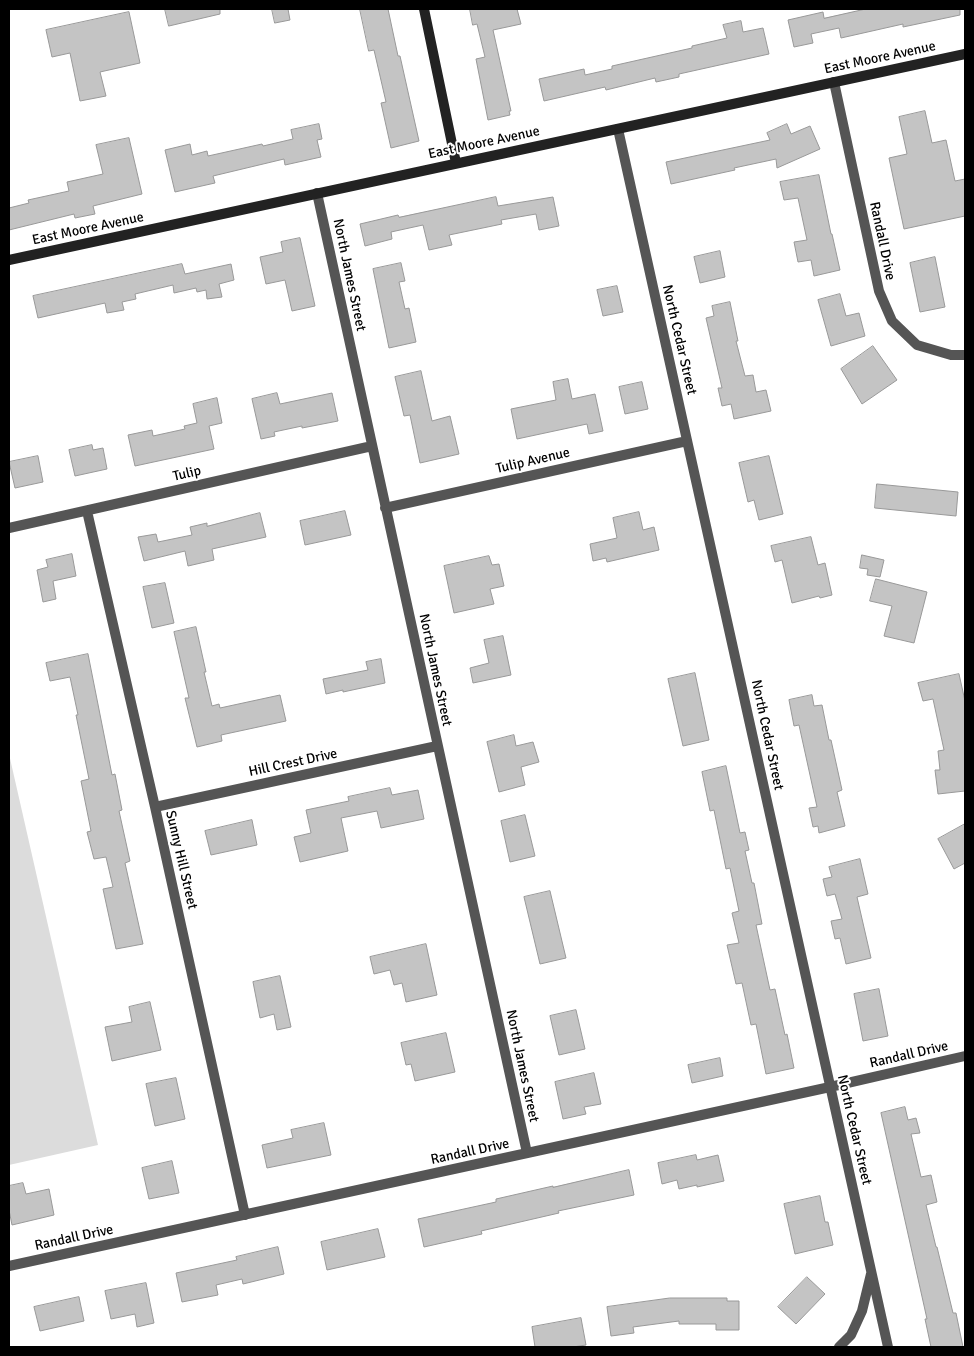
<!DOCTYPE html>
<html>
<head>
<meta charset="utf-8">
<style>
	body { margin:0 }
	#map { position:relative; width:974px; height:1356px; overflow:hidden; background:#fff; font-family:Signika,sans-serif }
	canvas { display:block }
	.frame { position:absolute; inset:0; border:10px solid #000; pointer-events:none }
</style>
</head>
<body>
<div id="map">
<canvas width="974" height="1356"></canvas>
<div class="frame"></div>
</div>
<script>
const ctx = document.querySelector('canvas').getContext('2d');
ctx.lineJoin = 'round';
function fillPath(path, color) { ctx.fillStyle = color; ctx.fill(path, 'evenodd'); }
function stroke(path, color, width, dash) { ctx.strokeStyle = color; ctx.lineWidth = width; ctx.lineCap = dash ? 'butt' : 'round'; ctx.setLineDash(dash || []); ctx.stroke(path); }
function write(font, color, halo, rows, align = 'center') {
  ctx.font = font + ' Signika,sans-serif'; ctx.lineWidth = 4; ctx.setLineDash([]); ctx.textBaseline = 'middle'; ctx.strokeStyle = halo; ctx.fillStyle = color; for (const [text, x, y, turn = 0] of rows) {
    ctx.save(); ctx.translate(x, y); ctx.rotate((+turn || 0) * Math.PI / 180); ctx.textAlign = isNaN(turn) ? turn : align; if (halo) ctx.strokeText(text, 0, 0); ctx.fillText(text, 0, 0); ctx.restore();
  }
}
fillPath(new Path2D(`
	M 9,754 L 98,1145 L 9,1165 Z`), '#dcdcdc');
const building = new Path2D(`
	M 165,9 L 220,9 L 220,14 L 169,26 Z
	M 272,9 L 288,9 L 290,20 L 275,23 Z
	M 360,9 L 388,9 L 398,56 L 400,56 L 419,141 L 391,148 L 381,103 L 386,102 L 374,50 L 369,51 Z
	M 470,9 L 517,9 L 521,24 L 493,30 L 511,111 L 509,111 L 510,115 L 488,120 L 476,59 L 485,57 L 477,24 L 473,25 Z
	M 866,9 L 960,9 L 960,15 L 903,27 L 903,24 L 841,38 L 839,28 L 811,34 L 813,43 L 794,47 L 788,20 L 823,12 L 824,18 Z
	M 129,12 L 140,63 L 100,72 L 106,96 L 80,101 L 70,53 L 52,57 L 46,30 Z
	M 741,21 L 743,32 L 763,28 L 769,54 L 679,74 L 679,77 L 656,82 L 655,78 L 606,90 L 605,87 L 544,101 L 539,79 L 584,69 L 585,75 L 612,69 L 612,66 L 692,48 L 692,46 L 727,38 L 723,25 Z
	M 925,111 L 932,143 L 946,140 L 955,181 L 965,179 L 965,216 L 904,229 L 889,158 L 907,154 L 899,117 Z
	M 319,124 L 322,139 L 317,140 L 321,157 L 285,165 L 284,159 L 213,176 L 215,183 L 175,192 L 165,150 L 190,144 L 192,155 L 207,151 L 208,156 L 262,144 L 263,146 L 293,139 L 291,130 Z
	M 787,124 L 791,134 L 810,126 L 820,149 L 777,168 L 776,159 L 734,168 L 735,170 L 671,184 L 666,162 L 770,140 L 767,133 Z
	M 129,138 L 142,194 L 93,206 L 95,214 L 75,218 L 74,214 L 9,230 L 9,208 L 29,203 L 28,200 L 69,191 L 67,182 L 103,174 L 96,145 Z
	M 819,175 L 831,234 L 832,234 L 840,270 L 814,276 L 811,260 L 798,262 L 794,242 L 807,240 L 798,198 L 784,200 L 780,182 Z
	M 496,197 L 498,206 L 553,197 L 559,226 L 539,230 L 536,214 L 501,220 L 502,224 L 449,235 L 452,245 L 429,250 L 423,225 L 391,232 L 392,239 L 365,246 L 360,224 L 398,215 L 399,217 Z
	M 300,238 L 315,306 L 292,311 L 285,280 L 266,284 L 260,257 L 283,252 L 281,242 Z
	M 720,251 L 725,277 L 700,283 L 694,257 Z
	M 935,257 L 945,307 L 920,312 L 910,263 Z
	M 401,263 L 405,281 L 399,282 L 405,309 L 409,308 L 416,342 L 389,348 L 373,269 Z
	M 182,264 L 185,274 L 231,264 L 234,280 L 219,284 L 222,297 L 207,299 L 206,290 L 197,292 L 196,288 L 174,293 L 173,285 L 135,294 L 136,299 L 122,302 L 124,310 L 107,313 L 105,303 L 38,318 L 33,296 Z
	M 617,286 L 623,312 L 603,316 L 597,290 Z
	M 840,294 L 846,316 L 859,313 L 865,336 L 831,346 L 818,300 Z
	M 730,302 L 738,341 L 736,341 L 745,376 L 753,375 L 756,392 L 766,390 L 771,411 L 734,419 L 731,404 L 722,406 L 718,388 L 722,388 L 706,318 L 714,316 L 712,306 Z
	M 873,346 L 897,380 L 862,404 L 841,369 Z
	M 421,371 L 432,421 L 450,416 L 459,454 L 420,463 L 410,415 L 404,416 L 395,377 Z
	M 568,379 L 572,399 L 595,394 L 603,431 L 589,434 L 587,424 L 517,439 L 511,409 L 556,400 L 553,382 Z
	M 642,382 L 648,409 L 625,414 L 619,387 Z
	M 277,393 L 280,404 L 332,393 L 338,421 L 302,428 L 302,426 L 274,432 L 275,436 L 261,439 L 252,399 Z
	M 217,398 L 222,423 L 209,426 L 214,449 L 135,466 L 128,435 L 152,430 L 153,436 L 185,429 L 184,426 L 197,423 L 193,404 Z
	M 92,445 L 93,450 L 103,448 L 107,469 L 75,476 L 69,450 Z
	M 38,456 L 43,482 L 15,488 L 9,462 Z
	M 769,456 L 783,514 L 759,520 L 754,500 L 748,502 L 739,463 Z
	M 877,484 L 958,492 L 956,516 L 875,508 Z
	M 345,511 L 351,535 L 305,545 L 300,521 Z
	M 639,512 L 643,530 L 654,527 L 659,550 L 607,562 L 606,558 L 593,561 L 590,544 L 617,538 L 613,518 Z
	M 260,513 L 266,537 L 212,549 L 214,560 L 188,566 L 185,551 L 144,561 L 138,537 L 156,534 L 158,542 L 192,535 L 190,527 L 207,523 L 207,526 Z
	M 811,537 L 818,565 L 825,563 L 832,595 L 820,598 L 819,596 L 792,603 L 782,560 L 775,562 L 771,546 Z
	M 72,554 L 76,576 L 53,581 L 56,599 L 43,602 L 37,570 L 48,567 L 46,560 Z
	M 862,555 L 884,560 L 880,577 L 867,575 L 868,569 L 860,568 Z
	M 489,556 L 492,565 L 499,564 L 504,586 L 490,589 L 494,604 L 454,613 L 444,566 Z
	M 876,579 L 927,592 L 914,643 L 884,636 L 892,606 L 870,601 Z
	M 165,583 L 174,623 L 152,628 L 143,587 Z
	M 196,627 L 206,672 L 204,672 L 212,706 L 219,704 L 220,708 L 280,695 L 286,721 L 221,735 L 222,741 L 197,747 L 185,698 L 189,698 L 174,632 Z
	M 503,636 L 511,675 L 473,683 L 470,668 L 489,663 L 484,640 Z
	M 88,654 L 112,775 L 115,774 L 122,810 L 119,811 L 130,861 L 125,863 L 143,944 L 116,949 L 103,889 L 113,887 L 106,857 L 94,859 L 87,832 L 91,831 L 81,781 L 89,779 L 76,715 L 78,715 L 70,677 L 50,681 L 46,663 Z
	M 381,659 L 385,683 L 343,692 L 343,690 L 326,694 L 323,679 L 368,670 L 366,662 Z
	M 695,673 L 709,740 L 683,746 L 668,679 Z
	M 959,674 L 965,701 L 965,791 L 938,794 L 935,770 L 940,770 L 938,751 L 944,750 L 933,699 L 923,701 L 918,683 Z
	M 812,695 L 814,706 L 822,705 L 829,740 L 831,740 L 842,790 L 837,792 L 845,826 L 819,833 L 818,826 L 813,827 L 809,808 L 817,807 L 799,725 L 794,726 L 789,700 Z
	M 514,735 L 516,746 L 533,742 L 539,762 L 521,767 L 525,785 L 499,792 L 487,742 Z
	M 726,766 L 740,833 L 745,832 L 749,850 L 745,851 L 752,883 L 754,883 L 762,924 L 756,925 L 770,990 L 775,989 L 785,1035 L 787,1034 L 794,1068 L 766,1074 L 756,1024 L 751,1025 L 742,983 L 736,984 L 727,945 L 739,943 L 732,913 L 739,911 L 730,868 L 726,869 L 714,810 L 710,811 L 702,772 Z
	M 390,788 L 392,795 L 418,790 L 424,819 L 381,828 L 377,811 L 341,818 L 348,851 L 300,862 L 294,837 L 311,833 L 306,810 L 349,801 L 348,797 Z
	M 525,815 L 535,856 L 510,862 L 501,821 Z
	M 252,820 L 257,845 L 211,855 L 205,831 Z
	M 965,824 L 965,863 L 954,869 L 938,839 Z
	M 860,859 L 868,894 L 857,897 L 871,958 L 846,964 L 840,938 L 835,939 L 831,921 L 842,919 L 835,894 L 827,896 L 823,879 L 832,877 L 829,867 Z
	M 550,891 L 566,958 L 540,964 L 524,897 Z
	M 426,944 L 437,995 L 406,1002 L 402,983 L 394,985 L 390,970 L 374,974 L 370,957 Z
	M 280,976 L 291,1027 L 277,1030 L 274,1014 L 260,1018 L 253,982 Z
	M 879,989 L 888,1036 L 863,1041 L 854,994 Z
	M 150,1002 L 161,1050 L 112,1061 L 105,1027 L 132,1022 L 129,1007 Z
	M 576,1010 L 585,1049 L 559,1055 L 550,1016 Z
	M 446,1033 L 455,1072 L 415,1081 L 411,1064 L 406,1065 L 401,1043 Z
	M 720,1058 L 723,1076 L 692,1083 L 688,1065 Z
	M 594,1073 L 601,1104 L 584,1107 L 586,1114 L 563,1119 L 555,1082 Z
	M 176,1078 L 185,1119 L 155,1126 L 146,1084 Z
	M 905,1107 L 908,1120 L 916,1118 L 920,1133 L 911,1134 L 921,1177 L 931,1175 L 937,1202 L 926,1205 L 936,1247 L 937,1247 L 953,1313 L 956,1313 L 963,1347 L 931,1347 L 925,1319 L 927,1319 L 881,1113 Z
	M 324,1123 L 331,1155 L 267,1168 L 262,1145 L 293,1138 L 291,1130 Z
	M 696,1155 L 697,1160 L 718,1155 L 724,1181 L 697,1187 L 697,1185 L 679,1189 L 677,1180 L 662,1184 L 658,1163 Z
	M 172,1161 L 179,1193 L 149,1199 L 142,1168 Z
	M 629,1170 L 634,1195 L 558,1211 L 559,1213 L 481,1231 L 482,1234 L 424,1247 L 418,1219 L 496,1202 L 496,1199 L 553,1186 L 553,1187 Z
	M 23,1183 L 26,1194 L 49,1189 L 54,1215 L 12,1225 L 9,1210 L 9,1186 Z
	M 820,1196 L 825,1222 L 828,1222 L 833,1245 L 795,1254 L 784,1204 Z
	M 378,1229 L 385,1257 L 327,1270 L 321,1242 Z
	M 278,1247 L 284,1274 L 243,1284 L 242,1279 L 216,1285 L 218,1295 L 182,1302 L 176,1273 L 237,1260 L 236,1257 Z
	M 807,1277 L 825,1294 L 796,1324 L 778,1307 Z
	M 146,1283 L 154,1323 L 137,1327 L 135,1314 L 111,1319 L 105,1291 Z
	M 79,1297 L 84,1321 L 40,1331 L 34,1307 Z
	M 670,1298 L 727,1298 L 727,1301 L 739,1301 L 739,1330 L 716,1330 L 716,1324 L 679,1324 L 679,1321 L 633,1327 L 634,1333 L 611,1336 L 607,1307 Z
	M 581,1318 L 586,1345 L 573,1347 L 535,1347 L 532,1327 Z`);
fillPath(building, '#c4c4c4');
stroke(building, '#999', 1);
stroke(new Path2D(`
	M 834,82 L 879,291 L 892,321 L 917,345 L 951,355 L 965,355
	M 618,129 L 888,1347
	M 317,193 L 527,1153
	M 385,508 L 687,441
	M 87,511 L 155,807 L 245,1215
	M 9,528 L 372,446
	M 155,807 L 437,746
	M 9,1266 L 830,1087 L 965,1056
	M 839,1347 L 851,1335 L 862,1311 L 871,1274`), '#555', 10);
stroke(new Path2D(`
	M 424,9 L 456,163
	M 9,260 L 965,54`), '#222', 10);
write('14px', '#000', '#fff', [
	["East Moore Avenue",880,58,-12],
	["East Moore Avenue",484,143,-12],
	["East Moore Avenue",88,229,-12],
	["Randall Drive",882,241,78],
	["North James Street",349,275,78],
	["North Cedar Street",679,340,77],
	["Tulip Avenue",533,461,-13],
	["Tulip",187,474,-13],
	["North James Street",435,670,78],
	["North Cedar Street",767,735,78],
	["Hill Crest Drive",293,763,-12],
	["Sunny Hill Street",181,860,77],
	["Randall Drive",909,1055,-13],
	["North James Street",522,1066,78],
	["North Cedar Street",854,1130,77],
	["Randall Drive",470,1152,-12],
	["Randall Drive",74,1238,-12]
]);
</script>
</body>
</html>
